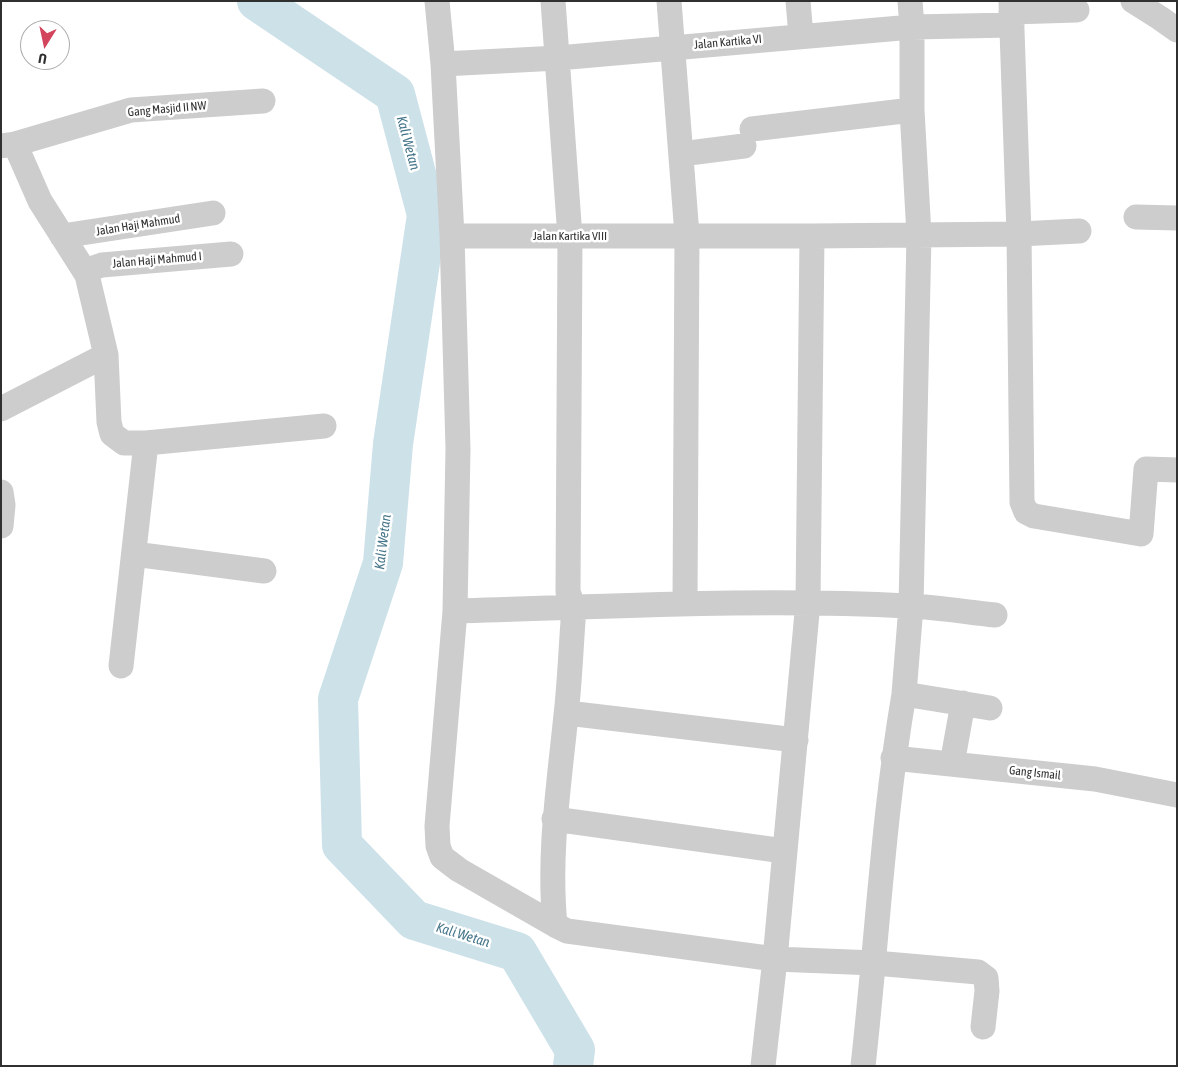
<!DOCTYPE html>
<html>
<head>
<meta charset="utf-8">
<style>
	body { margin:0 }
	#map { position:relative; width:1178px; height:1067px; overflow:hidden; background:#fff; font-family:"Asap Condensed",sans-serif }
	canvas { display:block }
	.frame { position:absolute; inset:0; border:2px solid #303030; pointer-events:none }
	.north { position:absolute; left:20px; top:20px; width:50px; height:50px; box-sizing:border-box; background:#fff; border:1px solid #acacac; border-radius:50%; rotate:190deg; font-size:14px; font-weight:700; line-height:20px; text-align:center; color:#303030 }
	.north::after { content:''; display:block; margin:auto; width:18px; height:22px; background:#d3455d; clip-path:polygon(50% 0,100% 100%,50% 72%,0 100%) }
</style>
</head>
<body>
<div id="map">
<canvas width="1178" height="1067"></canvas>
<div class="frame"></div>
<div class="north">U</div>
</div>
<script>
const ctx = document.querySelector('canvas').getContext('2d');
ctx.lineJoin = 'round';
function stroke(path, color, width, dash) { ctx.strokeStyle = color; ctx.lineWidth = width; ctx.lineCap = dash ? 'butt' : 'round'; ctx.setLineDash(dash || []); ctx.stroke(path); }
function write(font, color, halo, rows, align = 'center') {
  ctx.font = font + ' "Asap Condensed",sans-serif'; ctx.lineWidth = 5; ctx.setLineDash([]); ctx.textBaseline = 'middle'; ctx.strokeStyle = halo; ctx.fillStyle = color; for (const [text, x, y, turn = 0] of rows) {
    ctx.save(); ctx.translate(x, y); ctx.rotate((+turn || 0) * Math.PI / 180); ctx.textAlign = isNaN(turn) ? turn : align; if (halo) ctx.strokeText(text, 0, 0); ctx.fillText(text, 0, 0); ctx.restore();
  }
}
stroke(new Path2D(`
	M 257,1 L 395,94 L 427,215 L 393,444 L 383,563 L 338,699 L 342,845 L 414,920 L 517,952 L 575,1050 L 573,1066`), '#cde1e9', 40);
stroke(new Path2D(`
	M 437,1 L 443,64 L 452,236 L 458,449 L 455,611 L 437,826 L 438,846 L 442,857 L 459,870 L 555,925
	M 553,1 L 570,237 L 568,592 L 574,608 C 571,644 570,680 566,715 C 559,785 548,855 555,925 L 567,931 L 775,959 L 875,963 L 978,972 L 986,978 L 987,991 L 983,1027
	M 669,1 L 687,235 L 685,603
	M 798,1 L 801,36
	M 910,1 L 912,27 L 912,110 L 919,235 L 911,606 L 904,694 L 990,708
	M 1011,1 L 1019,234 L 1022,502 L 1026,512 L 1034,516 L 1141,534 L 1146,469 L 1177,470
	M 1133,1 L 1160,18 L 1177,30
	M 1011,12 L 1077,10
	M 443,64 L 558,58 L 912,27 L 1012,25
	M 752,129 L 912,110
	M 15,144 L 131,110 L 263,101
	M 1,146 L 15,144 L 40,201 L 87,275 L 106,355 L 109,422 L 112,434 L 124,443 L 146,443 L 324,426
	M 681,154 L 744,146
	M 1136,217 L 1177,218
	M 62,236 L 213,213
	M 452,236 L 812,236 L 1019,234 L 1079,231
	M 87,275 L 93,268 L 102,265 L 231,254
	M 1,409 L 106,355
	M 1,492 L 3,505 L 1,526
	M 134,554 L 264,571
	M 455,611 C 606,607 757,598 908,606 C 937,607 966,612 995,615
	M 121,666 L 146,443
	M 567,713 L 796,740
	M 893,758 L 1095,779 L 1177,795
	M 952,764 L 963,703
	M 554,819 L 784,851
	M 763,1066 L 775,959 L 808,602 L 812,236
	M 863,1066 C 877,942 883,817 904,694`), '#cdcdcd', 25);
write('12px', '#303030', '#fff', [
	["Jalan Kartika VI",728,42,-5],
	["Gang Masjid II NW",167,109,-5],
	["Jalan Haji Mahmud",138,225,-9],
	["Jalan Kartika VIII",570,236],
	["Jalan Haji Mahmud I",157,260,-5],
	["Gang Ismail",1035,773,6]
]);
write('italic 14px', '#46768a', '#fff', [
	["Kali Wetan",408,143,75],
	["Kali Wetan",383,542,-83],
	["Kali Wetan",463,935,17]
]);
</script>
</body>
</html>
